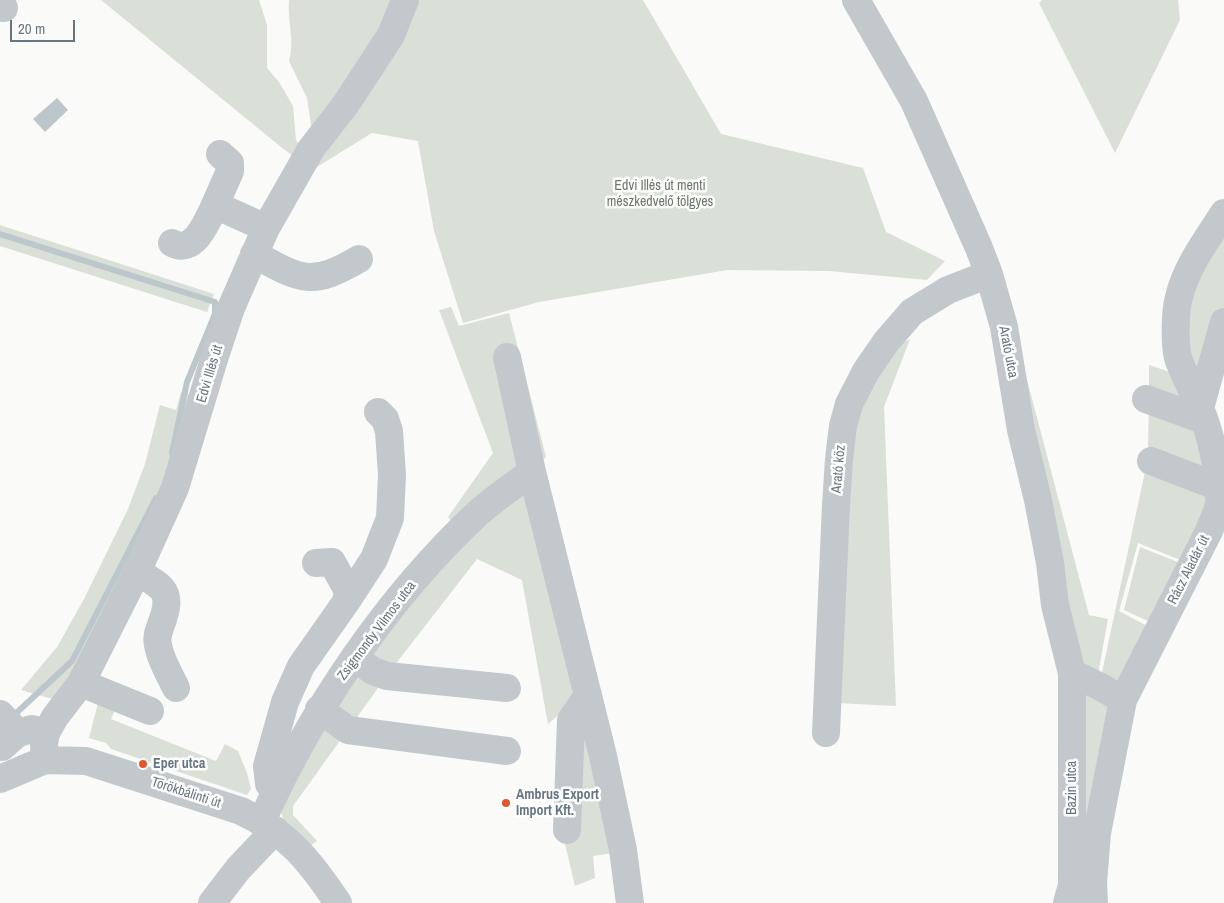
<!DOCTYPE html>
<html>
<head>
<meta charset="utf-8">
<style>
	body { margin:0 }
	#map { position:relative; width:1224px; height:903px; overflow:hidden; background:#fafaf8; font-family:"Archivo Narrow",sans-serif }
	canvas { display:block }
	.scale { position:absolute; left:10px; top:20px; width:65px; height:22px; box-sizing:border-box; border:2px solid #657683; border-top:0; padding-left:6px; font-size:15px; line-height:18px; white-space:nowrap; color:#657683; -webkit-text-stroke:4px #fff; paint-order:stroke }
</style>
</head>
<body>
<div id="map">
<canvas width="1224" height="903"></canvas>
<div class="scale">20 m</div>
</div>
<script>
const ctx = document.querySelector('canvas').getContext('2d');
ctx.lineJoin = 'round';
function fillPath(path, color) { ctx.fillStyle = color; ctx.fill(path, 'evenodd'); }
function stroke(path, color, width, dash) { ctx.strokeStyle = color; ctx.lineWidth = width; ctx.lineCap = dash ? 'butt' : 'round'; ctx.setLineDash(dash || []); ctx.stroke(path); }
function write(font, color, halo, rows, align = 'center') {
  ctx.font = font + ' "Archivo Narrow",sans-serif'; ctx.lineWidth = 5; ctx.setLineDash([]); ctx.textBaseline = 'middle'; ctx.strokeStyle = halo; ctx.fillStyle = color; for (const [text, x, y, turn = 0] of rows) {
    ctx.save(); ctx.translate(x, y); ctx.rotate((+turn || 0) * Math.PI / 180); ctx.textAlign = isNaN(turn) ? turn : align; if (halo) ctx.strokeText(text, 0, 0); ctx.fillText(text, 0, 0); ctx.restore();
  }
}
fillPath(new Path2D(`
	M 101,0 L 259,0 L 267,25 L 267,68 L 279,82 L 293,106 L 296,140 L 303,150 L 313,138 L 307,98 L 289,61 C 295,41 287,20 289,0 L 643,0 L 721,134 L 863,168 L 886,232 L 945,261 L 927,280 L 829,271 L 727,270 L 539,302 L 463,323 L 434,231 L 418,141 L 372,133 L 312,170 L 281,147 Z
	M 1042,0 L 1178,0 L 1180,20 L 1115,153 L 1039,3 Z
	M 1224,221 L 1224,309 L 1200,398 L 1182,358 L 1191,274 Z
	M 0,225 L 214,294 L 207,312 L 0,246 Z
	M 451,307 L 459,326 L 509,313 L 546,457 L 457,527 L 448,517 L 493,453 L 439,310 Z
	M 910,339 L 884,407 L 896,706 L 836,703 L 850,430 L 890,349 Z
	M 1021,357 L 1089,615 L 1108,619 L 1098,674 L 1079,664 Z
	M 1149,365 L 1176,374 L 1192,410 L 1149,394 Z
	M 181,392 L 191,395 L 167,485 L 78,664 L 56,700 L 21,690 L 57,647 L 84,599 L 128,509 L 145,464 L 160,405 L 176,410 Z
	M 1149,404 L 1201,424 L 1213,480 L 1153,457 L 1148,445 Z
	M 1146,467 L 1216,494 L 1188,563 L 1138,543 L 1119,611 L 1153,629 L 1125,687 L 1101,677 Z
	M 530,480 L 582,694 L 548,724 L 522,580 L 477,559 L 391,670 L 293,806 L 293,815 L 317,841 L 310,846 C 300,836 280,824 281,808 L 304,750 L 414,588 Z
	M 1140,547 L 1180,563 L 1154,624 L 1124,610 Z
	M 1077,685 L 1117,704 L 1075,887 Z
	M 98,703 L 116,708 L 111,719 L 216,761 L 225,744 L 238,751 L 247,773 L 251,789 L 247,795 L 111,749 L 106,743 L 89,738 Z
	M 587,704 L 613,853 L 593,856 L 595,878 L 575,886 L 562,831 Z`), '#dadfd7');
fillPath(new Path2D(`
	M 57,98 L 68,110 L 45,132 L 33,119 Z`), '#bbc7cb');
stroke(new Path2D(`
	M 0,234 L 215,302 L 215,314 L 187,382 L 172,453
	M 11,718 L 72,661 L 156,498`), '#bbc7cb', 6);
stroke(new Path2D(`
	M 856,0 L 914,101 L 979,248 L 989,274 L 1004,327 L 1021,430 L 1038,500 L 1050,563 L 1055,605 L 1072,673 L 1101,687 L 1123,700
	M 0,6 L 4,8
	M 215,205 L 230,171 L 230,163 L 220,154
	M 172,243 C 194,256 208,220 215,205 L 266,228
	M 254,254 C 301,280 311,287 359,259
	M 507,357 L 532,472 L 603,756 L 623,850 L 630,903
	M 1146,399 L 1204,420
	M 1200,408 L 1224,322
	M 1151,461 L 1219,487
	M 137,572 C 163,587 173,591 162,622 C 159,630 156,637 158,645 C 160,659 170,675 176,688
	M 346,602 L 374,559 L 390,518 L 392,475 L 389,431 L 385,419 L 378,412
	M 355,658 L 373,671 L 387,676 L 507,688
	M 81,683 L 150,711
	M 319,709 L 348,730 L 507,751
	M 0,714 L 18,733 L 32,729 L 46,733
	M 826,733 L 836,505 L 839,459 L 843,426 L 849,404 L 866,371 L 886,342 L 912,312 L 948,290 L 989,274
	M 0,744 L 2,747 L 18,733
	M 45,760 L 44,744 L 46,733 L 55,717 L 81,683 L 137,572 L 175,488 L 215,356 L 231,308 L 266,228 L 311,149 L 346,104 L 391,35 L 405,0
	M 0,779 L 45,760 L 86,761 L 241,811 C 288,833 310,861 338,903
	M 277,789 L 269,784 L 267,766 L 285,702 L 301,666 L 346,602 L 348,591 L 332,562 L 316,563
	M 262,821 C 312,709 388,597 478,513 C 495,498 514,485 532,472
	M 567,830 L 571,720 L 588,695
	M 212,903 L 238,869 L 275,830
	M 1067,903 L 1072,885 L 1072,673
	M 1094,903 L 1093,883 L 1097,833 L 1123,700 L 1209,531 C 1212,522 1218,512 1219,503 C 1221,477 1210,430 1199,406 C 1193,391 1185,376 1179,361 C 1174,347 1175,311 1179,297 C 1186,267 1207,239 1224,213`), '#c3c8cc', 28);
for (const [x, y, r, color] of [
	[143,764,5,"#e4572e"],
	[506,803,5,"#e4572e"]
]) { const dot = new Path2D(); dot.arc(x, y, r, 0, 2 * Math.PI); ctx.fillStyle = color; ctx.fill(dot); stroke(dot, '#fff', 2); }
write('14px', '#687a64', '#fff', [
	["Edvi Illés út menti",660,186],
	["mészkedvelő tölgyes",660,202]
]);
write('14px', '#657683', '#fff', [
	["Arató utca",1008,352,79],
	["Edvi Illés út",210,374,-73],
	["Arató köz",839,469,-85],
	["Rácz Aladár út",1189,570,-63],
	["Zsigmondy Vilmos utca",377,631,-53],
	["Bazin utca",1072,788,-90],
	["Törökbálinti út",186,793,18]
]);
write('bold 14px', '#657683', '#fff', [
	["Eper utca",153,764],
	["Ambrus Export",516,795],
	["Import Kft.",516,811]
], 'left');
</script>
</body>
</html>
